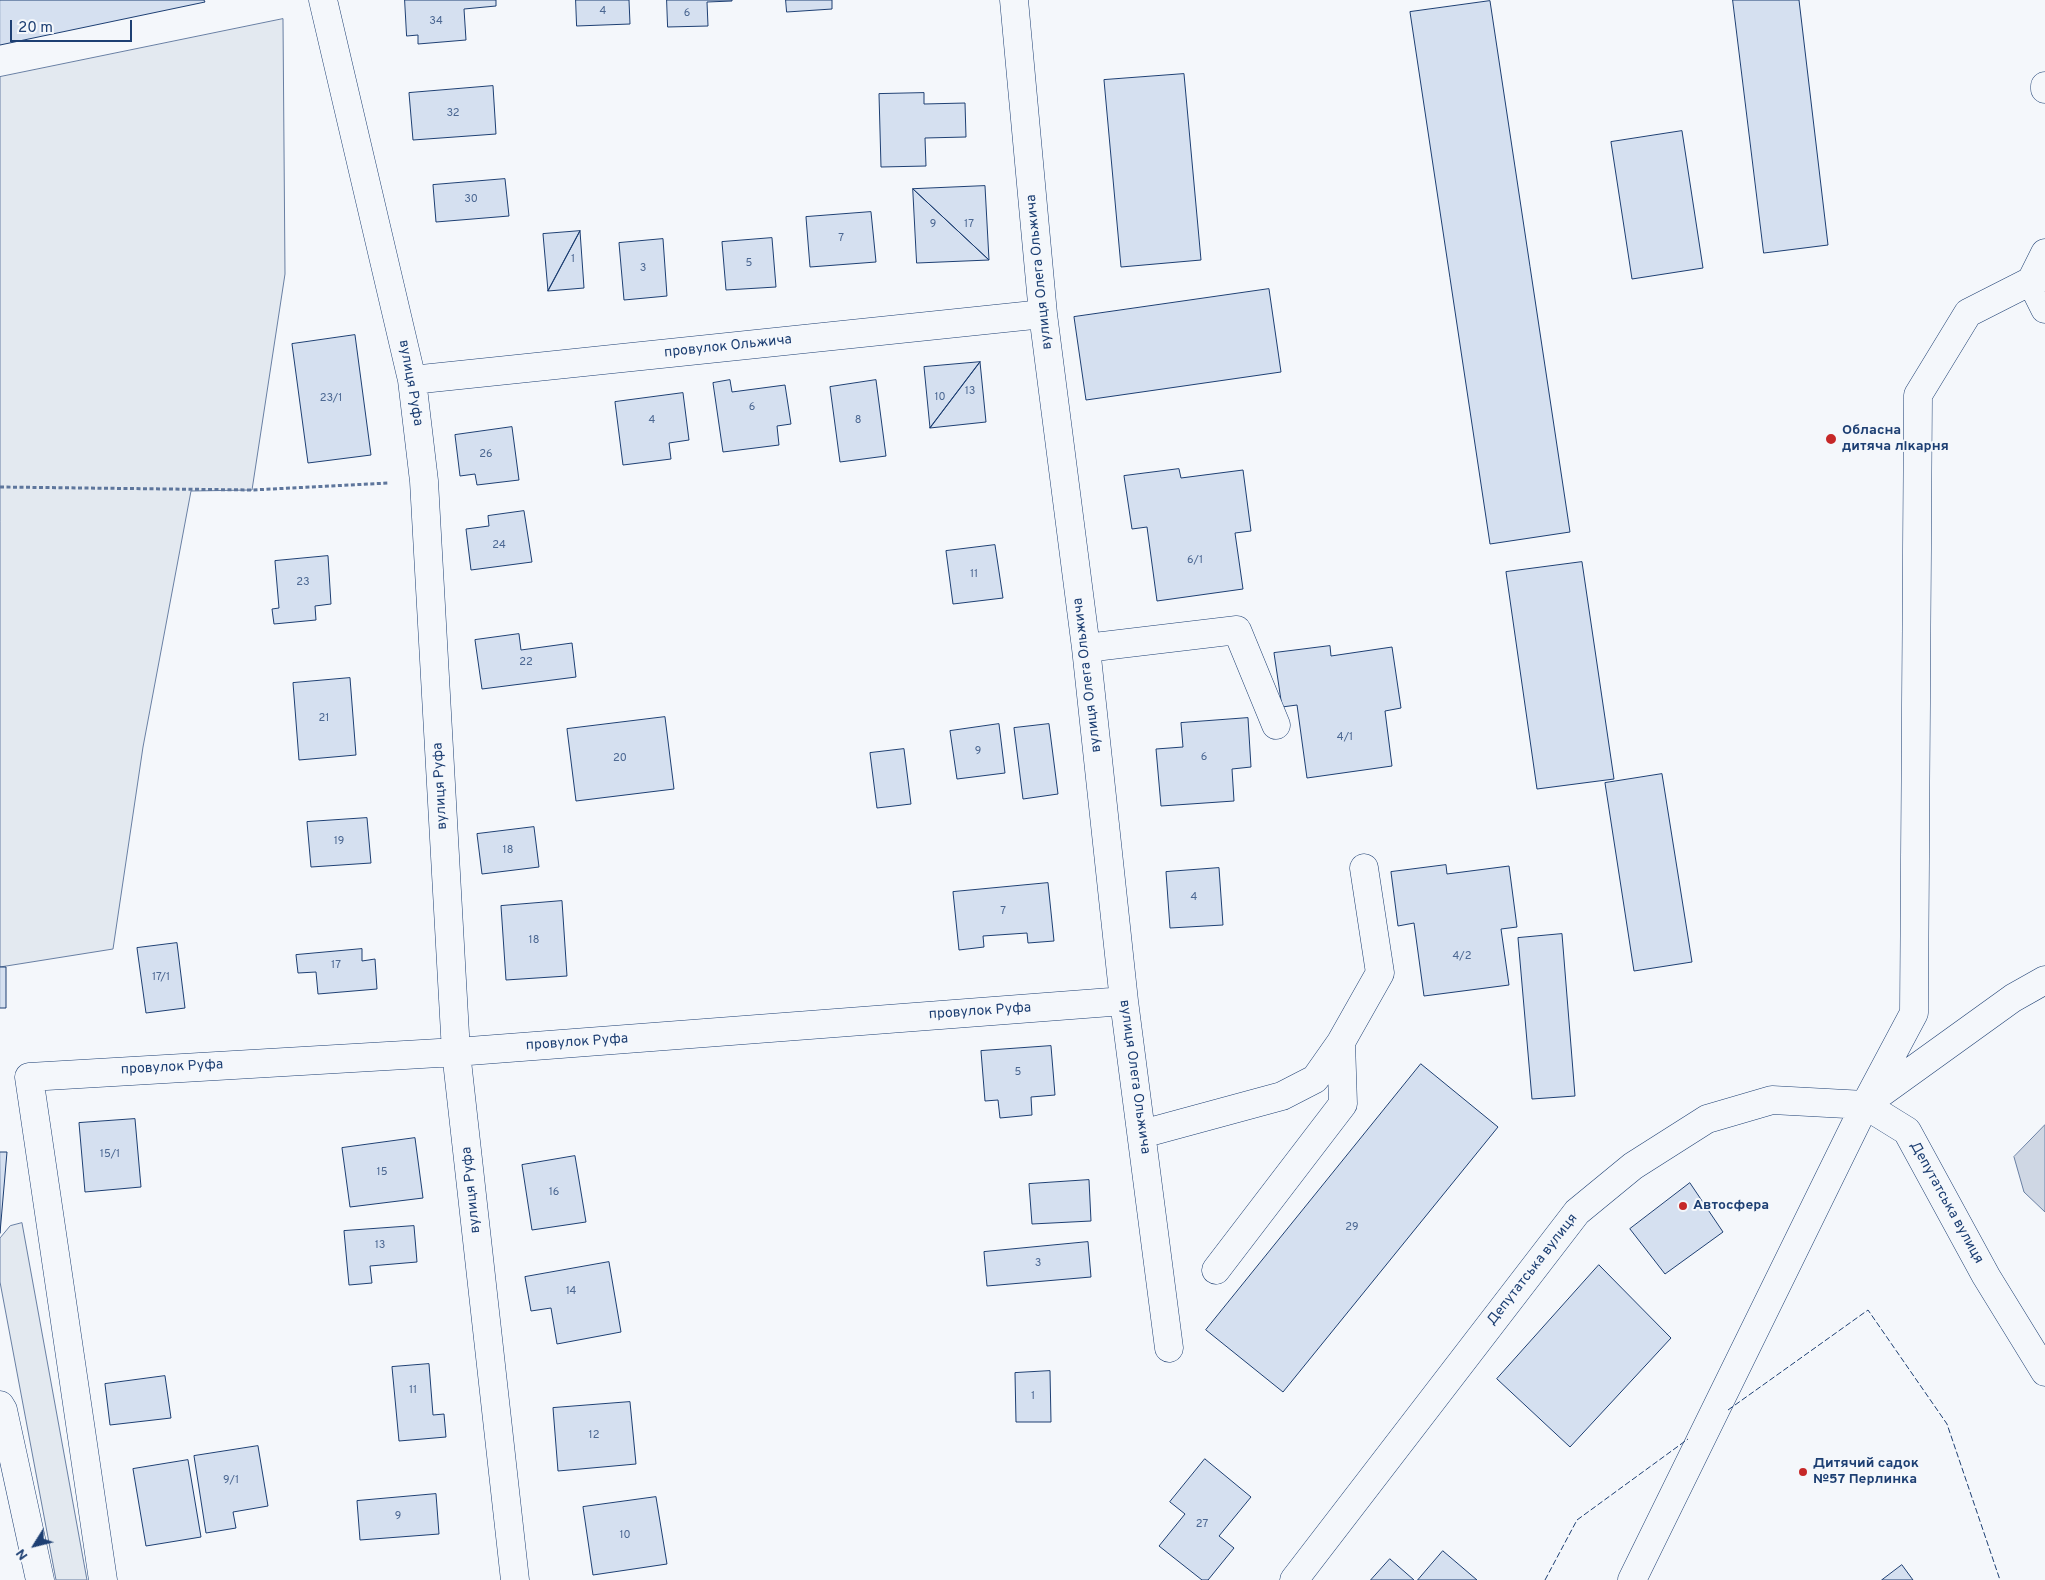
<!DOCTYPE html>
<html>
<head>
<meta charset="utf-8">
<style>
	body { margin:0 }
	#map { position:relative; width:2045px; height:1580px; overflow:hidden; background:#f4f7fb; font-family:Overpass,sans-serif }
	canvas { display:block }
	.north { position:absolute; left:10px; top:1520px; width:50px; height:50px; -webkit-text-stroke:4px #f4f7fb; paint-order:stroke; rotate:234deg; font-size:14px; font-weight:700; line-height:20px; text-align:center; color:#1d3f73 }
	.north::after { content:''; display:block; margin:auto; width:18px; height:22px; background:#1d3f73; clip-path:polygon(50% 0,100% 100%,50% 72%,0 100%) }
	.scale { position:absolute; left:10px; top:20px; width:122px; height:22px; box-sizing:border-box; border:2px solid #1d3f73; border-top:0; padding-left:6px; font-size:15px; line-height:18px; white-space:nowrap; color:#1d3f73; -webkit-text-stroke:4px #f4f7fb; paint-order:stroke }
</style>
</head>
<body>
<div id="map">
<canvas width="2045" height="1580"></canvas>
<div class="north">N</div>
<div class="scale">20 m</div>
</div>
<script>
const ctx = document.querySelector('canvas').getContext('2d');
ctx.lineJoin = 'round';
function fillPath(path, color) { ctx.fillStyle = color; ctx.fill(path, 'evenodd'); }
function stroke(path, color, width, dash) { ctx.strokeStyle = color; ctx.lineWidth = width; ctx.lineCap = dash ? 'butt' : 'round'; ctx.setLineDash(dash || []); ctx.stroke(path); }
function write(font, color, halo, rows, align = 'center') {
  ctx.font = font + ' Overpass,sans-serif'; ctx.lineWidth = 4; ctx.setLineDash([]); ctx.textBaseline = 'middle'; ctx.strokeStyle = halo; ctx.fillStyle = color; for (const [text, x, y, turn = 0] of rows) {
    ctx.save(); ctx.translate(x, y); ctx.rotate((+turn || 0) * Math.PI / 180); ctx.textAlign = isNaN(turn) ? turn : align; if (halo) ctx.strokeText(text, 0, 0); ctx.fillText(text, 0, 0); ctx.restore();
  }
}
const green = new Path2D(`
	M 283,19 L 285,274 L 252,490 L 191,491 L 143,747 L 113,949 L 0,967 L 0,77 Z
	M 22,1223 L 87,1580 L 56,1580 L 0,1282 L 0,1238 L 10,1226 Z`);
fillPath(green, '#e3e9f0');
stroke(green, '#687fa3', 1);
const water = new Path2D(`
	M 2045,1125 L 2045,1212 L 2024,1192 L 2014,1157 Z`);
fillPath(water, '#cfd7e4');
stroke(water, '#687fa3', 1);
const building = new Path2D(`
	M 0,0 L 204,0 L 205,2 L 0,45 Z
	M 405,0 L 496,0 L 496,6 L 464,9 L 466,40 L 418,44 L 418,35 L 407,36 Z
	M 576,0 L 629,0 L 630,24 L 577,26 Z
	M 667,0 L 732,0 L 732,1 L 707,2 L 708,26 L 668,27 Z
	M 786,0 L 832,0 L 832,9 L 787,12 Z
	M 1733,0 L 1799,0 L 1828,245 L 1764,253 Z
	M 1490,1 L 1570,532 L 1490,544 L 1410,12 Z
	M 1184,74 L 1201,260 L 1121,267 L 1104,80 Z
	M 493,86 L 496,134 L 413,140 L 409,93 Z
	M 924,93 L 924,104 L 965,103 L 966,137 L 925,138 L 926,166 L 881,167 L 879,94 Z
	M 1682,131 L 1703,268 L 1632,279 L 1611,142 Z
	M 505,179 L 509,216 L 436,222 L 433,185 Z
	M 985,186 L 989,260 L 913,189 Z
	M 913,189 L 989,260 L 917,263 Z
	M 871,212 L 876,262 L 810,267 L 806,217 Z
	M 580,231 L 548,291 L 543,234 Z
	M 580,231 L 584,288 L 548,291 Z
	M 772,238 L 776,287 L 726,290 L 722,242 Z
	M 663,239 L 667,296 L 624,300 L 619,243 Z
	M 1269,289 L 1281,372 L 1086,400 L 1074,317 Z
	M 355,335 L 371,455 L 308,463 L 292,344 Z
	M 980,362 L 930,428 L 924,367 Z
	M 980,362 L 986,422 L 930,428 Z
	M 730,380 L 732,392 L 785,385 L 791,424 L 777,426 L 779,445 L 723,452 L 713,383 Z
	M 876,380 L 886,456 L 840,462 L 830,387 Z
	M 683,393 L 689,440 L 669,443 L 671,459 L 623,465 L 615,402 Z
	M 512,427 L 519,480 L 477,485 L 475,474 L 460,476 L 455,435 Z
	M 1179,469 L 1181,478 L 1243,470 L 1251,531 L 1235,533 L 1243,589 L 1157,601 L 1147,527 L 1132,529 L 1124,476 Z
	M 524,511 L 532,562 L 471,570 L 466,529 L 489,526 L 488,516 Z
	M 995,545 L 1003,598 L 953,604 L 946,551 Z
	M 328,556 L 331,604 L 315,606 L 316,620 L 274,624 L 272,609 L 279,608 L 275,561 Z
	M 1582,562 L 1614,779 L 1537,789 L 1506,572 Z
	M 519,634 L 521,650 L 572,643 L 576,677 L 482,689 L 475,640 Z
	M 1330,646 L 1331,656 L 1392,647 L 1401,708 L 1385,711 L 1392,766 L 1307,778 L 1297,705 L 1282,707 L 1274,653 Z
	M 350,678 L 356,755 L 299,760 L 293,683 Z
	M 665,717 L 674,789 L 576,801 L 567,729 Z
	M 1248,718 L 1251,767 L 1232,769 L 1234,801 L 1161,806 L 1156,749 L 1183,747 L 1181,723 Z
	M 999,724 L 1005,773 L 957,779 L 950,731 Z
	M 1049,724 L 1058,794 L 1023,799 L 1014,728 Z
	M 904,749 L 911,804 L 877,808 L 870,753 Z
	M 1662,774 L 1692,962 L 1634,971 L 1605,783 Z
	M 367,818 L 371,863 L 311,867 L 307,822 Z
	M 534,827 L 539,867 L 482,874 L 477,834 Z
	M 1446,865 L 1447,874 L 1509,866 L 1517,927 L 1501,929 L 1509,985 L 1424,996 L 1414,923 L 1398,926 L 1391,872 Z
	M 1219,868 L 1223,925 L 1170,928 L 1166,872 Z
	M 1048,883 L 1054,941 L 1028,943 L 1027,933 L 983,936 L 984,947 L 959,950 L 953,892 Z
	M 562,901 L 567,976 L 506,980 L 501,906 Z
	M 1562,934 L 1575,1096 L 1532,1099 L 1518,938 Z
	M 177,943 L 185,1008 L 146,1013 L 137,948 Z
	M 362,949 L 362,961 L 375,959 L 377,989 L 318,994 L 316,972 L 298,973 L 296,955 Z
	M 0,967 L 6,967 L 6,1008 L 0,1008 Z
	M 1051,1046 L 1055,1095 L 1031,1097 L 1032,1115 L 1000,1118 L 998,1100 L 985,1101 L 981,1051 Z
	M 1421,1064 L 1498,1127 L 1283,1392 L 1206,1330 Z
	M 135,1119 L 141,1187 L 85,1192 L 79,1123 Z
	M 415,1138 L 423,1198 L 350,1207 L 342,1148 Z
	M 0,1152 L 7,1152 L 0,1233 Z
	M 575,1156 L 586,1222 L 532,1230 L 522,1165 Z
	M 1089,1180 L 1091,1221 L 1032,1224 L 1029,1184 Z
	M 1690,1183 L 1723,1232 L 1665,1274 L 1630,1229 Z
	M 414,1226 L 417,1262 L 370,1266 L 372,1283 L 349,1285 L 344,1231 Z
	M 1088,1242 L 1091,1277 L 987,1286 L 984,1252 Z
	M 609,1262 L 621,1332 L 557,1344 L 551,1308 L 531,1311 L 525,1277 Z
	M 1599,1265 L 1671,1338 L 1570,1447 L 1497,1379 Z
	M 429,1364 L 433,1415 L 444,1414 L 446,1437 L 399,1441 L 392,1367 Z
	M 1050,1371 L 1051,1422 L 1016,1422 L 1015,1373 Z
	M 165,1376 L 171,1418 L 110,1425 L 105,1384 Z
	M 630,1402 L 636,1464 L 558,1471 L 553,1408 Z
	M 258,1446 L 268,1506 L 233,1512 L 236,1528 L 206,1533 L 194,1456 Z
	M 1205,1459 L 1251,1497 L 1219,1536 L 1234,1548 L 1208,1580 L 1202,1580 L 1159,1546 L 1185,1514 L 1170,1502 Z
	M 188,1460 L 201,1537 L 146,1546 L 133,1469 Z
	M 436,1494 L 439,1534 L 360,1540 L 357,1501 Z
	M 656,1497 L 667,1564 L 593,1575 L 583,1507 Z
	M 1443,1551 L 1477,1580 L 1418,1580 Z
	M 1390,1559 L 1414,1580 L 1371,1580 Z
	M 1902,1565 L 1913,1580 L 1882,1580 Z`);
fillPath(building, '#d5e0f0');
stroke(building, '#1d3f73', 1);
const minor = new Path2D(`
	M 323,0 L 412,380 L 424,481 L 456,1052 L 515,1580
	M 1014,0 L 1043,314 L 1086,648 L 1124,1001 L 1169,1348
	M 2045,86 L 2045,89
	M 2031,281 L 2045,309
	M 2031,281 L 2045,253
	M 412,380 L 1043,314
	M 1086,648 L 1237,630 L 1276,725
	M 1870,1101 L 2013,998 L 2045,980
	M 1142,1134 L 1282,1096 L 1315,1079 L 1341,1042 L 1380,973 L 1364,868
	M 1216,1270 L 1343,1104 L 1341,1042
	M 0,1405 L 3,1410 L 40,1580
	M 103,1580 L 29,1077 L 456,1052 L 1124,1001
	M 1294,1580 L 1577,1212 L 1633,1166 L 1707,1119 L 1772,1100 L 1865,1105 L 1907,1131 L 1986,1276 L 2045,1372
	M 1632,1580 L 1865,1105 L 1914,1013 L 1918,395 L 1968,313 L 2031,281 L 2045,277`);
stroke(minor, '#1d3f73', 29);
stroke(new Path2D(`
	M 0,487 L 252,490 L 389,483`), '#5e769c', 3, [4, 2.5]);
stroke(minor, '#f4f7fb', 28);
stroke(new Path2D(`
	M 1728,1410 L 1868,1310 L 1947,1424 L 2000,1580
	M 1545,1580 L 1577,1520 L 1688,1439`), '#1d3f73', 1, [6, 2.5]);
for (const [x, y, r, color] of [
	[1831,439,6,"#c62828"],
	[1683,1206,5,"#c62828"],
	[1803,1472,5,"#c62828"]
]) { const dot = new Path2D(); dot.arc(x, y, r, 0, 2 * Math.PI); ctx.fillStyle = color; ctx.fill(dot); stroke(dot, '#f4f7fb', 2); }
write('11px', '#4b6792', null, [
	["4",603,12],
	["6",687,14],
	["34",436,22],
	["32",453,114],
	["30",471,200],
	["9",933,225],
	["17",969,225],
	["7",841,239],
	["1",573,260],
	["5",749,264],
	["3",643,269],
	["13",970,392],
	["10",940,398],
	["23/1",331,399],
	["6",752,408],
	["4",652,421],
	["8",858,421],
	["26",486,455],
	["24",499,546],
	["6/1",1195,561],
	["11",974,575],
	["23",303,583],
	["22",526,663],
	["21",324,719],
	["4/1",1345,738],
	["9",978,752],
	["6",1204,758],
	["20",620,759],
	["19",339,842],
	["18",508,851],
	["4",1194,898],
	["7",1003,912],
	["18",534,941],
	["4/2",1462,957],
	["17",336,966],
	["17/1",161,978],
	["5",1018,1073],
	["15/1",110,1155],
	["15",382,1173],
	["16",554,1193],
	["29",1352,1228],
	["13",380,1246],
	["3",1038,1264],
	["14",571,1292],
	["11",413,1391],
	["1",1033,1397],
	["12",594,1436],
	["9/1",231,1481],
	["9",398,1517],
	["27",1202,1525],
	["10",625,1536]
]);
write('14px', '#1d3f73', '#f4f7fb', [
	["вулиця Олега Ольжича",1040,272,-96],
	["провулок Ольжича",728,347,-6],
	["вулиця Руфа",410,383,80],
	["вулиця Олега Ольжича",1088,675,-97],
	["вулиця Руфа",441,786,-93],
	["провулок Руфа",980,1012,-4],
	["провулок Руфа",577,1043,-4],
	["провулок Руфа",172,1068,-3],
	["вулиця Олега Ольжича",1134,1077,82],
	["вулиця Руфа",472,1190,-96],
	["Депутатська вулиця",1946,1203,61],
	["Депутатська вулиця",1533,1270,-52]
]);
write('bold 14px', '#1d3f73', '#f4f7fb', [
	["Обласна",1842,431],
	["дитяча лікарня",1842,447],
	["Автосфера",1693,1206],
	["Дитячий садок",1813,1464],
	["№57 Перлинка",1813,1480]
], 'left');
</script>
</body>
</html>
